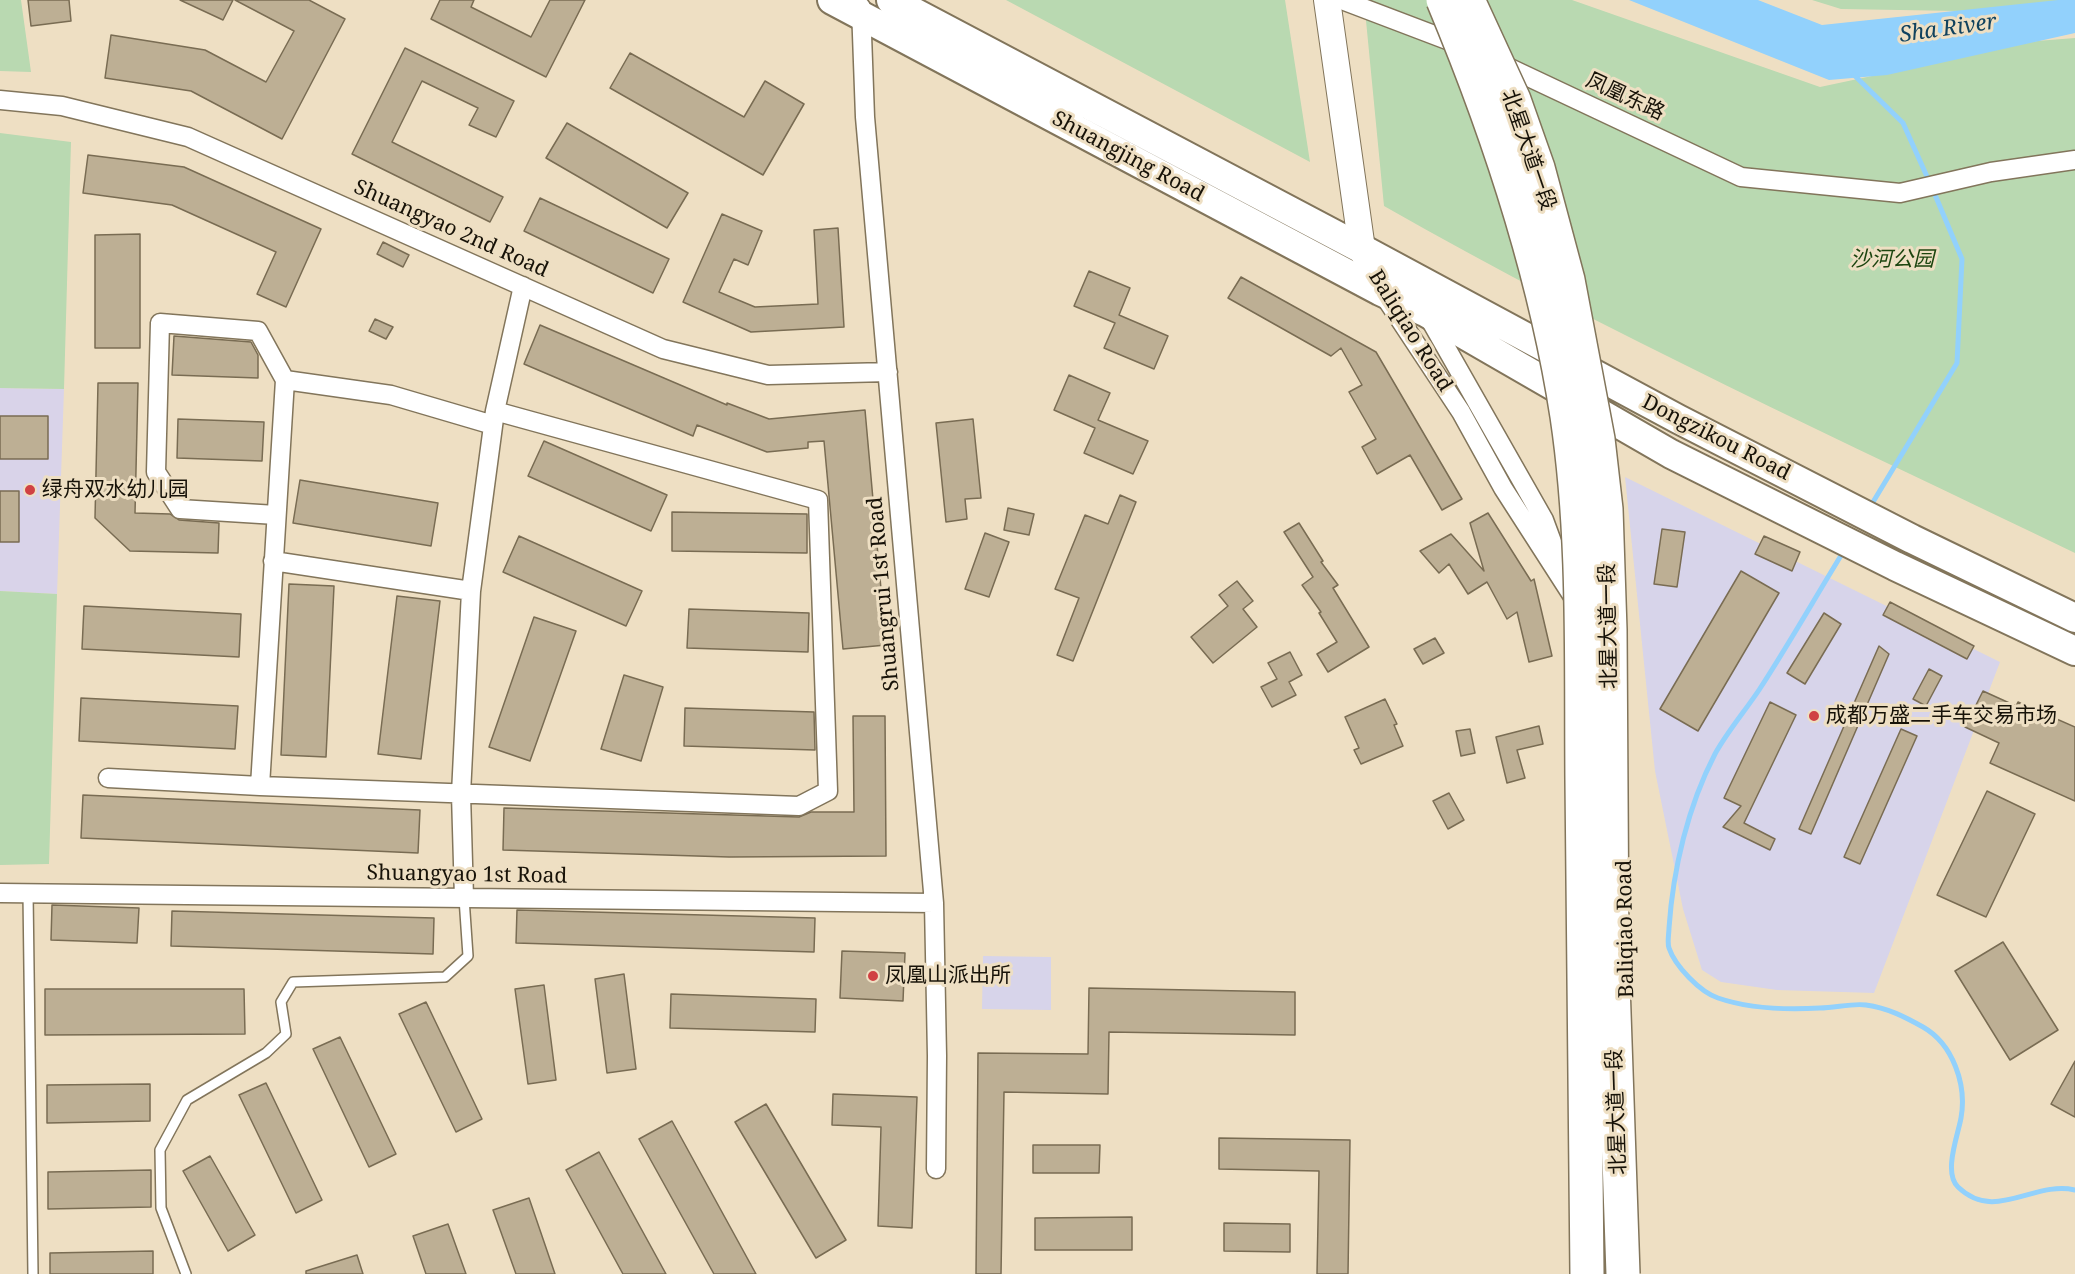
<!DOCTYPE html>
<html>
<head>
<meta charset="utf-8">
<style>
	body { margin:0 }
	canvas { display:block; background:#eedfc3 }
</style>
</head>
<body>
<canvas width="2075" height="1274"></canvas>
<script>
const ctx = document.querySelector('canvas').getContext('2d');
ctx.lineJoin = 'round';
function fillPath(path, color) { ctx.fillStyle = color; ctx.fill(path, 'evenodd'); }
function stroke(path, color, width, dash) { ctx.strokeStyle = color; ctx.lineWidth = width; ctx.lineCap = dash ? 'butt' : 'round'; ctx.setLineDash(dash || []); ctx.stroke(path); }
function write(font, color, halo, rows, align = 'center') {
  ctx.font = font + ' "Noto Serif","Noto Sans SC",serif'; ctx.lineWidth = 6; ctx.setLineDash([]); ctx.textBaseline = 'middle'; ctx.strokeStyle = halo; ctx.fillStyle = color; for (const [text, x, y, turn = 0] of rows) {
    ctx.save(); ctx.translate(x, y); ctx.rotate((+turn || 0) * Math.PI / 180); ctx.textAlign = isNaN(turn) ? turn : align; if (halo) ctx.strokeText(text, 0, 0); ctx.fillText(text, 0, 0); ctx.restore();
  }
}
fillPath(new Path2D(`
	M 1625,477 L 2000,662 L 1874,993 L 1777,990 L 1721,982 L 1702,970 L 1683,909 L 1655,771 Z
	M 983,956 L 1051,957 L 1051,1010 L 982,1009 Z`), '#d7d4ea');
fillPath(new Path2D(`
	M 0,388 L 64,389 L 57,594 L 0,591 Z`), '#d9d3e9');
fillPath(new Path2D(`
	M 0,0 L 21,0 L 31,72 L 0,71 Z
	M 1006,0 L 1285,0 L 1310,162 Z
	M 1364,0 L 1572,0 L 1820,87 L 2037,41 L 2075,38 L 2075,553 C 1843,441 1608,334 1384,206 Z
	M 1812,0 L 2075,0 L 2075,13 L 1841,9 Z
	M 0,133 L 71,142 L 64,389 L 0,388 Z
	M 0,591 L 57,594 L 49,864 L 0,865 Z`), '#b9d9b1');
fillPath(new Path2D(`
	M 1629,0 L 1758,0 L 1822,25 L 2058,0 L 2075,0 L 2075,33 L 1887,75 L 1829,80 Z`), '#92d1fc');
stroke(new Path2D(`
	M 1853,74 L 1903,123 L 1929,181
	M 1870,507 L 1957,363 L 1962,259 L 1933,190
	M 1845,549 C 1816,596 1789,644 1759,690 C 1745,711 1727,732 1715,754 C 1688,806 1673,869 1669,928 C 1669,934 1667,942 1669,948 C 1675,966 1700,992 1718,998 C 1750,1009 1786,1010 1820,1008 C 1835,1008 1852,1003 1866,1005 C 1888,1008 1905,1017 1923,1027 C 1953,1044 1967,1085 1961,1118 C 1958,1135 1943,1173 1958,1187 C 1995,1223 2034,1180 2075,1190`), '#92d1fc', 5);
const building = new Path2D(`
	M 28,0 L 69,0 L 71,21 L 31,26 Z
	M 180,0 L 233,0 L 223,20 Z
	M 235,0 L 309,0 L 345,19 L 282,139 L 191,91 L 105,78 L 111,35 L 205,50 L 266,82 L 294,31 Z
	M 440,0 L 474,0 L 471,7 L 531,37 L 550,0 L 585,0 L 546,77 L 431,19 Z
	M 405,48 L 514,101 L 496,137 L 469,125 L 478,108 L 422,81 L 392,142 L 503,197 L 490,222 L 352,154 Z
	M 630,53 L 744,117 L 765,81 L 804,104 L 763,175 L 610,88 Z
	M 567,123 L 688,193 L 667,228 L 546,158 Z
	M 88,155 L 184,167 L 321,229 L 286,307 L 257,294 L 276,252 L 172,205 L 83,193 Z
	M 540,198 L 669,259 L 653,293 L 524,231 Z
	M 722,214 L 762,231 L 748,265 L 734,259 L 719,292 L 755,307 L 818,304 L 814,230 L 838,228 L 844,327 L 751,332 L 683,302 Z
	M 140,234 L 140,348 L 95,348 L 95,235 Z
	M 383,242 L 409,255 L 403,267 L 377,254 Z
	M 1089,271 L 1130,288 L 1119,315 L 1168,336 L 1154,369 L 1104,348 L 1115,323 L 1074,306 Z
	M 1241,277 L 1376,352 L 1462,499 L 1442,510 L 1410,455 L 1377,474 L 1362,447 L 1376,439 L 1349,392 L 1362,385 L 1341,348 L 1331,356 L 1228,298 Z
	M 375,319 L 393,327 L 386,339 L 369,331 Z
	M 540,325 L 727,405 L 727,403 L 769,419 L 865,410 L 886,645 L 843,649 L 824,441 L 808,442 L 808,448 L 767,452 L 697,425 L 693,436 L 524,364 Z
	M 174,336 L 251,342 L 258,355 L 258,378 L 172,375 Z
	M 1069,375 L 1110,393 L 1098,420 L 1148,441 L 1133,474 L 1084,453 L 1095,428 L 1054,410 Z
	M 98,383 L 138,383 L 135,513 L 170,514 L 179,520 L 219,523 L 218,553 L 130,551 L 95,518 Z
	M 0,416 L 48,416 L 48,459 L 0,459 Z
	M 178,419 L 264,422 L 262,461 L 177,458 Z
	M 973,419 L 981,498 L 965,499 L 967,519 L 946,522 L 936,423 Z
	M 544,441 L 667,495 L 651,531 L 528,476 Z
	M 300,480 L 438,503 L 431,546 L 293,523 Z
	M 0,491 L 19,491 L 19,542 L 0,542 Z
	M 1120,495 L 1136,502 L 1073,661 L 1057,655 L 1079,598 L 1055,589 L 1085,515 L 1108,524 Z
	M 1008,508 L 1034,514 L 1029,535 L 1004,530 Z
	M 672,512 L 807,514 L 807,553 L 672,551 Z
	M 1488,513 L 1531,581 L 1534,579 L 1552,656 L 1529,662 L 1517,612 L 1507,619 L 1487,582 L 1468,594 L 1449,564 L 1439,573 L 1420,551 L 1451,534 L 1484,571 L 1470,523 Z
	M 1299,523 L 1323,561 L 1321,562 L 1338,585 L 1333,588 L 1369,647 L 1328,672 L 1317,654 L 1337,642 L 1319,613 L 1321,612 L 1302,585 L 1313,577 L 1284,532 Z
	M 1662,529 L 1685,532 L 1677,587 L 1654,584 Z
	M 985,533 L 1009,542 L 989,597 L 965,589 Z
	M 519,536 L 642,591 L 626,626 L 503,572 Z
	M 1764,536 L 1800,552 L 1792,571 L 1755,554 Z
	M 1741,571 L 1779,593 L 1698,731 L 1660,709 Z
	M 1237,581 L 1253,601 L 1243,609 L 1257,627 L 1213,663 L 1191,637 L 1228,606 L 1219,595 Z
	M 289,584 L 334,586 L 326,757 L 281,755 Z
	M 397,596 L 440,601 L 421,759 L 378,754 Z
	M 1890,602 L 1974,646 L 1967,659 L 1883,615 Z
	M 84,606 L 241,614 L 239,657 L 82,649 Z
	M 689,609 L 809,613 L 808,652 L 687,648 Z
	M 1824,613 L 1841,624 L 1805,684 L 1787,673 Z
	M 534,617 L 576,631 L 530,761 L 489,747 Z
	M 1435,638 L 1444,653 L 1423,664 L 1414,649 Z
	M 1879,646 L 1889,654 L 1811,834 L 1799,829 Z
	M 1290,652 L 1302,675 L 1289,682 L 1296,695 L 1272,707 L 1261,687 L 1277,679 L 1268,663 Z
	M 1929,669 L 1942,676 L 1926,706 L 1913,699 Z
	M 624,675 L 663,687 L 641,761 L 601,749 Z
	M 1983,691 L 2016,706 L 2018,702 L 2075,727 L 2075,801 L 1990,763 L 1999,743 L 1965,727 Z
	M 81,698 L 238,706 L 235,749 L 79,741 Z
	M 1385,699 L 1397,724 L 1394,725 L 1403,746 L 1361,764 L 1354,750 L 1359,748 L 1345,717 Z
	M 1770,702 L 1796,715 L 1744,823 L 1775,839 L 1770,850 L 1723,827 L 1741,806 L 1724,798 Z
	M 685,708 L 814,712 L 815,750 L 684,746 Z
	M 853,716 L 885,716 L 886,856 L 729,857 L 503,850 L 504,808 L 799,817 L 811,812 L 854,812 Z
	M 1539,726 L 1543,744 L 1517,750 L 1525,778 L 1507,783 L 1496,737 Z
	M 1470,729 L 1475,753 L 1461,756 L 1456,731 Z
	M 1901,729 L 1917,736 L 1860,864 L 1844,857 Z
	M 1987,791 L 2035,814 L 1986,917 L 1937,895 Z
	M 1449,793 L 1464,820 L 1448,829 L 1433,801 Z
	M 83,795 L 420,810 L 418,853 L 81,838 Z
	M 52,905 L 139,908 L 137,943 L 51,940 Z
	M 517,910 L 815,918 L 814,952 L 516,943 Z
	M 172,911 L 434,918 L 433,954 L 171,946 Z
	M 2003,942 L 2058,1030 L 2010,1060 L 1955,971 Z
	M 842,951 L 905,953 L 903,1001 L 840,998 Z
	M 624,974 L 636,1069 L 607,1073 L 595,979 Z
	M 544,985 L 556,1080 L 528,1084 L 515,989 Z
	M 1089,988 L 1295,992 L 1295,1035 L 1109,1032 L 1108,1094 L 1004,1092 L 1001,1274 L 976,1274 L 978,1053 L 1088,1054 Z
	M 45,989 L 244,989 L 245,1034 L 45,1035 Z
	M 671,994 L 816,999 L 815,1032 L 670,1028 Z
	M 426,1002 L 482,1119 L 456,1132 L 399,1014 Z
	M 340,1037 L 396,1154 L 369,1167 L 313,1049 Z
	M 2075,1061 L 2075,1117 L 2051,1104 Z
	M 266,1083 L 322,1200 L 296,1213 L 239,1095 Z
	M 150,1084 L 150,1121 L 47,1123 L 47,1085 Z
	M 833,1094 L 917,1097 L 912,1228 L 878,1226 L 881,1127 L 832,1125 Z
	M 766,1104 L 846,1240 L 816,1258 L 735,1122 Z
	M 672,1121 L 756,1274 L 714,1274 L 639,1139 Z
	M 1219,1138 L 1350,1140 L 1348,1274 L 1317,1274 L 1319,1171 L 1219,1169 Z
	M 1033,1145 L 1100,1145 L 1099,1173 L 1033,1173 Z
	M 599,1152 L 666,1274 L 623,1274 L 566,1170 Z
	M 210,1156 L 255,1235 L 228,1251 L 183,1171 Z
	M 151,1170 L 151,1207 L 48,1209 L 48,1172 Z
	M 529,1198 L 555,1274 L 516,1274 L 493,1210 Z
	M 1132,1217 L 1132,1250 L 1035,1250 L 1035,1218 Z
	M 1224,1223 L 1290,1224 L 1290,1252 L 1224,1251 Z
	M 448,1224 L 466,1274 L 426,1274 L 413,1236 Z
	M 153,1251 L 153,1274 L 50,1274 L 50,1253 Z
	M 357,1255 L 363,1274 L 306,1274 L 306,1271 Z`);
fillPath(building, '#bdaf94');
stroke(building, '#796c53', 1.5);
const lane = new Path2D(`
	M 28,893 L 33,1274
	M 186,1274 L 161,1208 L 160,1150 L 187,1100 L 266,1053 L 286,1034 L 281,1002 L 293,982 L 445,977 L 468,956 L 464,898`);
const street = new Path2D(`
	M 1342,0 L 1463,46
	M 861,7 L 865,117 L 934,903 L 937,1056 L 936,1169
	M 1499,63 L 1741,177 L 1900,193 L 1991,172 L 2075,160
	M 0,100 L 62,106 L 188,137 L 663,349 L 768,375 L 888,372
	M 1383,294 L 1461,412 L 1503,488 L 1577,603
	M 1428,316 L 1544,520 L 1558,558
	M 285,380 L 391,395 L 493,425
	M 273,561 L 471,591
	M 108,778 L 260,786 L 799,806 L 828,791 L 818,500 L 495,411
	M 260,786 L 285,380 L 258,331 L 160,323 L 156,472 L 180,509 L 276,515
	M 0,893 L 934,903
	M 464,898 L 461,794 L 471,591 L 495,411 L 523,286`);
const secondary = new Path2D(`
	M 1327,0 L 1362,249 L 1368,263`);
const primary = new Path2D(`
	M 832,0 L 1380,291 L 1425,312 L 1671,454 L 1895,566 L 2075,651
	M 891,0 L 1362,249 L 1678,419 L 1912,539 L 2075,618`);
stroke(lane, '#82755b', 12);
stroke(street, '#82755b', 21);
stroke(secondary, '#82755b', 28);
stroke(primary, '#82755b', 32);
stroke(lane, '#fff', 9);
stroke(street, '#fff', 18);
stroke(secondary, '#fff', 26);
stroke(primary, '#fff', 28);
const highwayBridge = new Path2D(`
	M 1443,0 C 1499,134 1545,273 1567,416 C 1585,536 1581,659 1582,780 C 1584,945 1585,1109 1587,1274
	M 1468,0 L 1514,100 L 1538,168 L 1568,280 L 1598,439 L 1606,509 L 1610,630 L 1612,955 L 1623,1274`);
stroke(highwayBridge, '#82755b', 36, []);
stroke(highwayBridge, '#fff', 33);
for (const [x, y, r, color] of [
	[30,490,6,"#d04143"],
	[1814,716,6,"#d04143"],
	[873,976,6,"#d04143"]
]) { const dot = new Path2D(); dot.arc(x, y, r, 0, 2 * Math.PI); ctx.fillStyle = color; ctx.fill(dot); stroke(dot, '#eedfc3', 2); }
write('21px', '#171208', '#eedfc3', [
	["凤凰东路",1625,97,25],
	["北星大道一段",1528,150,71],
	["Shuangjing Road",1128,157,28],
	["Shuangyao 2nd Road",451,229,24],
	["Baliqiao Road",1410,331,58],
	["Dongzikou Road",1716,438,27],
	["Shuangrui 1st Road",884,594,-95],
	["北星大道一段",1609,626,-91],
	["Shuangyao 1st Road",467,875,1],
	["Baliqiao Road",1626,929,-91],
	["北星大道一段",1617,1112,-92]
]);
write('italic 21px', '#1c450f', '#eedfc3', [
	["沙河公园",1892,260]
]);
write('21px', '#171208', '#eedfc3', [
	["绿舟双水幼儿园",42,490],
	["成都万盛二手车交易市场",1826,716],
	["凤凰山派出所",885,976]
], 'left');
write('italic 22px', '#10425e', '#eedfc3', [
	["Sha River",1948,29,-8]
]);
</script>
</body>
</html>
